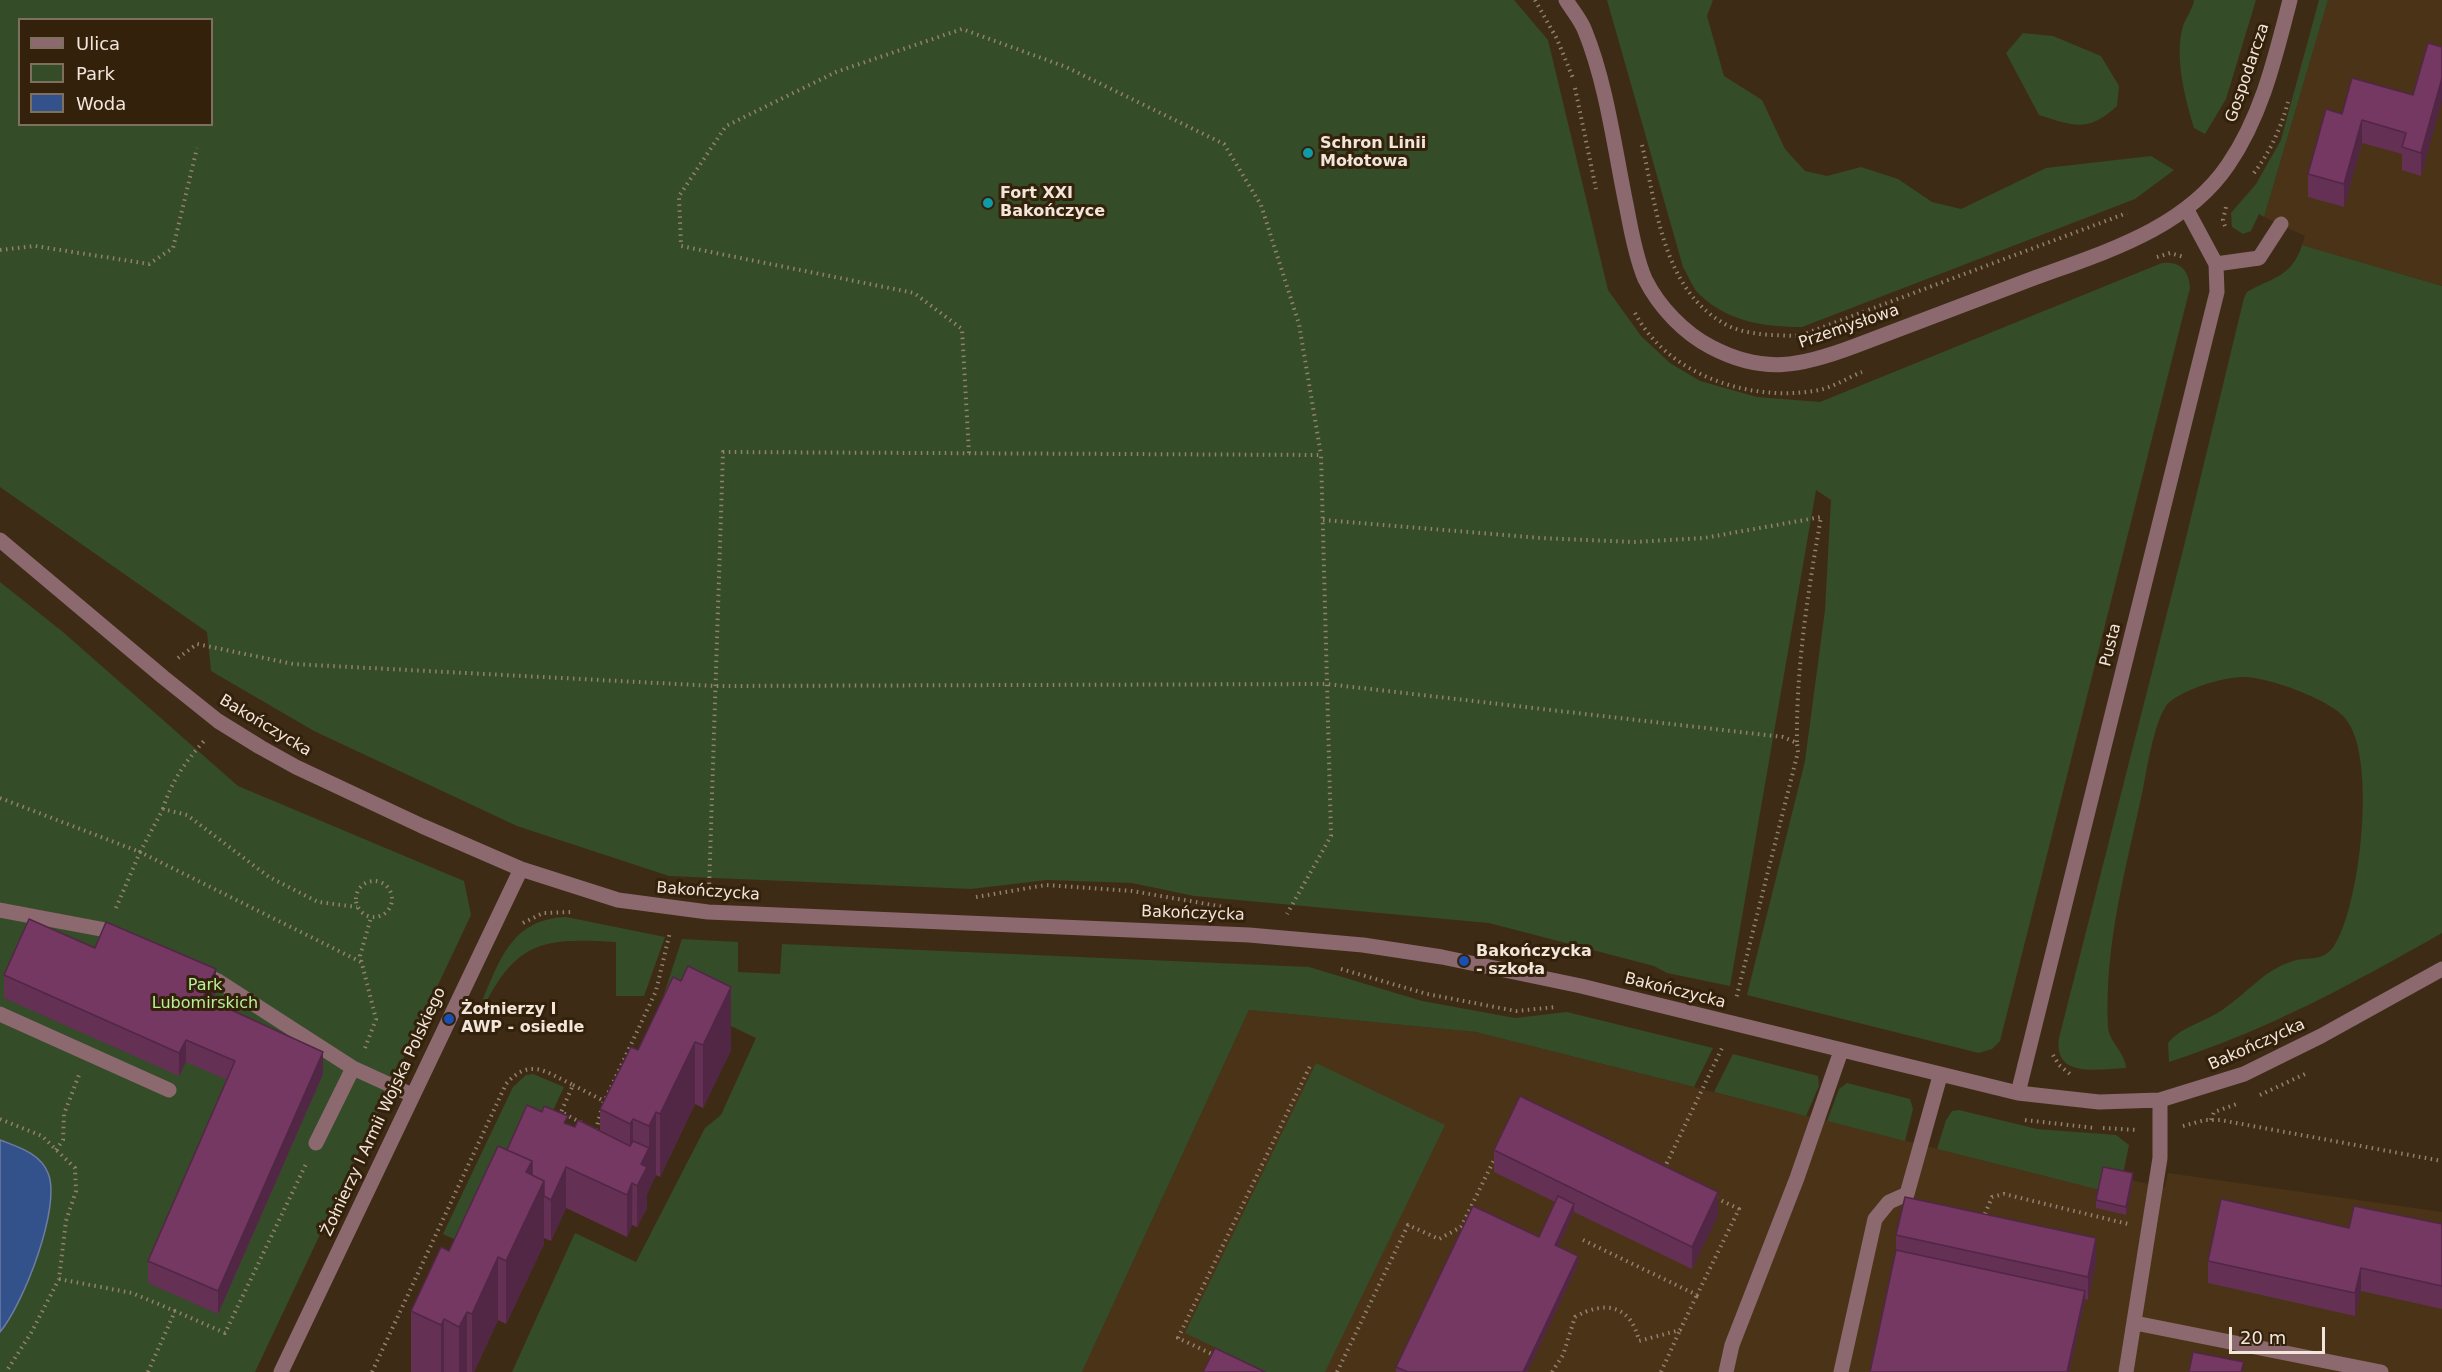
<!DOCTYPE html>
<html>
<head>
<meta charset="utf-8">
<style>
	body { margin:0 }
	#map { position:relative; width:2442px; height:1372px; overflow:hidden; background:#3e2b16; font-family:"DejaVu Sans",sans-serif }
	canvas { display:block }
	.legend { position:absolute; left:18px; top:18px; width:195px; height:108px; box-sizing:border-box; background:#33210c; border:2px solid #7f6f5e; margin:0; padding:8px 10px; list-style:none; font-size:18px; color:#f2e5d9 }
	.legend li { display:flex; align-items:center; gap:12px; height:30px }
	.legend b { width:30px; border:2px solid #7f6f5e }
	.scale { position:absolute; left:2229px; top:1327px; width:96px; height:27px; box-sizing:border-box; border:3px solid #f2e5d9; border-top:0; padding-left:8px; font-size:18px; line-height:21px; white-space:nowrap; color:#f2e5d9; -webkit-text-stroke:4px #33210c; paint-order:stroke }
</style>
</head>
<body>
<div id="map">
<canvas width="2442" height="1372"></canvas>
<ul class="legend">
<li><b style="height:8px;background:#8c696e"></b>Ulica</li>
<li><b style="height:16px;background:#354c28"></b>Park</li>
<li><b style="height:16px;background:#33518a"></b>Woda</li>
</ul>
<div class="scale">20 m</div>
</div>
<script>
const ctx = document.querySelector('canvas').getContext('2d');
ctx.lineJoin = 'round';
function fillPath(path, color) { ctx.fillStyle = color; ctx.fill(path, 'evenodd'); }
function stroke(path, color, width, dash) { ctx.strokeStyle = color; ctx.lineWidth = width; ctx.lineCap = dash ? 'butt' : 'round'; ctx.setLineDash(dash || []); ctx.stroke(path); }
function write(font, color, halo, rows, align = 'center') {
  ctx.font = font + ' "DejaVu Sans",sans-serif'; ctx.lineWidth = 6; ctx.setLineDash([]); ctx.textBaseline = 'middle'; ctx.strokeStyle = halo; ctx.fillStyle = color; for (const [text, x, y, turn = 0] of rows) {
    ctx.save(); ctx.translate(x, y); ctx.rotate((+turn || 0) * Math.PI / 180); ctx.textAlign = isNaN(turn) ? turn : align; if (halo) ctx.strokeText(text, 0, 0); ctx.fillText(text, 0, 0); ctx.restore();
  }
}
fillPath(new Path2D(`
	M 2328,0 L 2442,0 L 2442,286 L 2302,245 L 2305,236 L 2264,217 Z
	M 1249,1010 L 1476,1032 L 2100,1190 L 2103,1175 L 2165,1187 L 2168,1173 L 2442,1212 L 2442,1372 L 1082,1372 Z`), '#4b3318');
fillPath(new Path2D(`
	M 0,0 L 1514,0 L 1548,40 L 1608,290 L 1641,336 L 1670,363 L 1700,381 L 1757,397 L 1820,402 L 2162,263 C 2180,261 2189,270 2190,288 L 2000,1041 L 1992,1049 L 1979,1053 L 1747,995 L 1805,761 L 1825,610 L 1831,500 L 1816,490 L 1730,986 L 1667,973 L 1654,966 L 1489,923 L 1194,896 L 1132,883 L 1047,880 L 971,889 L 669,876 L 517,826 L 314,731 L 211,671 L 207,632 L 0,487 ZM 20,20 L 212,20 L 212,124 L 20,124 Z
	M 1607,0 L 1713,0 L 1707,16 L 1724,76 L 1762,100 L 1785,149 L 1805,171 L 1827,176 L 1861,167 L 1898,179 L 1932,202 L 1961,209 L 2046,168 L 2151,156 L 2174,170 L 2135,199 L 1802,327 C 1765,327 1729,322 1700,295 C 1693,289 1688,275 1683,267 Z
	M 2194,0 L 2256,0 L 2226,99 L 2205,134 L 2194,128 C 2185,98 2174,57 2183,26 C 2186,17 2193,9 2194,0 Z
	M 2319,0 L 2328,0 L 2264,217 L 2259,214 L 2251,231 L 2243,234 L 2232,227 L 2231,213 L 2256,184 L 2281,140 Z
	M 2023,33 L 2053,36 L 2101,56 L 2119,86 L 2117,106 C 2088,133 2074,126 2039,115 L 2006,53 Z
	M 2302,245 L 2442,286 L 2442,933 C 2350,985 2270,1029 2169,1062 L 2168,1043 C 2181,1027 2202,1023 2219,1012 C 2245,996 2263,970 2293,961 C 2309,956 2322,963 2334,946 C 2360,907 2378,756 2345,718 C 2329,699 2268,677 2244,677 C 2226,676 2176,691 2166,706 C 2154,724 2147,768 2143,789 C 2126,868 2104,946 2108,1027 C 2109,1042 2125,1052 2126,1068 C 2099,1069 2053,1079 2059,1038 L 2184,546 L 2244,298 L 2247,292 C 2273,277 2292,277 2302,245 Z
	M 0,582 L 63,632 L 238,786 L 464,881 L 471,915 L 255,1372 L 0,1372 Z
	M 566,917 L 665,937 L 644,996 L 616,996 L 616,942 C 543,938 517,940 482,1010 L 479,1008 C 499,964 509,919 566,917 Z
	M 682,939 L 738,942 L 738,972 L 780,974 L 782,944 L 1309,967 L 1422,1001 L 1515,1018 L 1567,1012 L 1713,1048 L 1694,1087 L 1476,1032 L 1249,1010 L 1082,1372 L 512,1372 L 575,1233 L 636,1262 L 705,1128 L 721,1115 L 756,1038 L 664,994 Z
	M 1733,1054 L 1818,1076 L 1819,1086 L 1806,1116 L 1714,1092 Z
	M 1316,1063 L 1445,1125 L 1325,1372 L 1266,1372 L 1185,1333 Z
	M 533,1074 L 564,1087 L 536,1147 L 475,1249 L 443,1234 L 513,1087 L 526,1075 Z
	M 1847,1083 L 1910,1099 L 1913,1109 L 1905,1141 L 1827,1121 L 1839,1089 Z
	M 1959,1110 L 2037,1129 L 2116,1135 L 2129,1145 L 2122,1179 L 2100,1190 L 1937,1149 L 1946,1120 L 1952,1111 Z`), '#354c28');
const water = new Path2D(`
	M 0,1140 C 18,1147 40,1153 48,1173 C 62,1206 23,1305 0,1332 Z`);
fillPath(water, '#33518a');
stroke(water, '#6c7da2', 1.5);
stroke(new Path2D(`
	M 1535,0 L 1557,39 L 1573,78
	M 1575,88 L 1596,189
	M 1642,145 C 1657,208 1662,287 1723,323 C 1744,336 1775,335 1799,336 L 2127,213
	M 2254,173 C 2270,152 2281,128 2288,102
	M 2225,226 L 2223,220 L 2226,207
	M 0,250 L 35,246 L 149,264 L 173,248 L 197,148
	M 2157,257 L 2170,253 L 2184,257
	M 1635,313 C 1668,376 1752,403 1819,390 C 1834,387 1849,377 1862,372
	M 969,453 L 962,329 L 914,293 L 681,246 L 679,196 L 726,126 L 836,72 L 962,29 L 1066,67 L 1224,144 L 1261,205 L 1299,324 L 1321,455
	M 1323,520 L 1541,538 L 1634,542 L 1704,538 L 1821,517 C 1808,592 1796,667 1797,743
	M 178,658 L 197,644 L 293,664 L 715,686 L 1327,684 L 1783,737 L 1797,743 L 1798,752 L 1736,999
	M 0,798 L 140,852 L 163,809 L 187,815 L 269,877 L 318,902 L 357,907
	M 163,809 C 171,782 185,762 204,741
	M356 899a18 18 0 1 1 36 0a18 18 0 1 1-36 0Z
	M 709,890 L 723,452 L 1321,455 L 1331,836 L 1287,914
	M 976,897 L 1046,885 L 1132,891 L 1230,908
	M 116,908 L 140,852 L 361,962
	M 523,923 L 543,913 L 573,912
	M 1341,969 L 1427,994 L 1516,1011 L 1556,1007
	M 365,1048 L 376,1019 L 360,956 L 371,917
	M 2053,1055 L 2059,1065 L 2070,1074
	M 573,1085 L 604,1101 L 603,1104
	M 2260,1095 L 2305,1074
	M 606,1098 L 656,991 L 670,932
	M 0,1119 L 42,1136 L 75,1168 L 76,1191 L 66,1221 L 59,1279 L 31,1333 L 6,1372
	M 2025,1120 L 2095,1128
	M 2211,1120 L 2214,1112 L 2237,1104
	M 2183,1126 L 2205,1120 L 2220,1120 L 2442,1161
	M 2103,1128 L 2137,1130
	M 596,1130 L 601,1111
	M 56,1150 L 63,1140 L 64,1114 L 79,1075
	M 1664,1169 L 1723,1046
	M 1985,1214 L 1992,1197 L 2004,1194 L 2128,1224
	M 1583,1240 L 1697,1295 L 1739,1209 L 1714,1197
	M 59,1279 L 132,1293 L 175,1311
	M 1216,1356 L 1178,1338 L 1311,1064
	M 148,1372 L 175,1311 L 225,1333 L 306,1164
	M 372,1372 L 506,1084 C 530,1057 546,1072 573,1085 L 561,1112 L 582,1123
	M 1337,1372 L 1408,1225 L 1439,1239 L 1461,1227 L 1495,1158
	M 1552,1372 L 1563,1355 L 1575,1317 C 1605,1300 1631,1305 1639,1341 L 1680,1330 L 1697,1295
	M 1661,1372 L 1680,1330`), '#928171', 4, [1.5, 4.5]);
stroke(new Path2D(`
	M 1566,0 C 1572,10 1581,20 1585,31 C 1607,85 1615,152 1627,209 C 1631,231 1636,258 1645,279 C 1659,307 1684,333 1711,347 C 1764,375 1802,366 1855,346 C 1911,325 1966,304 2021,283 C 2094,255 2182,233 2228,165 C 2262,115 2275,58 2290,0
	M 2216,264 L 2259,258 L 2281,224
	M 0,540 L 163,677 L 218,721 L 260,747 L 296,767 L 422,826 L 521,869 L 618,900 L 708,912 L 1249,935 L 1363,945 L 1442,957 L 1581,986 L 2018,1093 L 2099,1102 L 2160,1100 L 2244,1074 L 2321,1036 L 2442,969
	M 0,910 L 106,930 L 122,937
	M 199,972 L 218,981 L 353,1068 L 412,1095
	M 0,1014 L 169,1090
	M 2018,1093 L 2217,292 L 2216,264 L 2187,210
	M 316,1143 L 353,1068
	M 2135,1323 L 2381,1372
	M 281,1372 L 521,869
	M 1726,1372 L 1732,1345 L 1797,1178 L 1841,1051
	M 1841,1372 L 1875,1219 L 1889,1202 L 1907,1194 L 1940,1076
	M 2126,1372 L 2160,1158 L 2160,1100`), '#8c696e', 15);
fillPath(new Path2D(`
	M 2428,43 L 2421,176 L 2402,170 L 2402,154 L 2362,143 L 2344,207 L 2308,197 L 2308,174 L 2342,114 L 2413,95 Z
	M 95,948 L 216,992 L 212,1001 L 323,1074 L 218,1314 L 148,1283 L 148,1261 L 227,1080 L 186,1062 L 179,1076 L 4,998 L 4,975 Z
	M 673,977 L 731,1050 L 703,1108 L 695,1104 L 660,1177 L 656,1175 L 647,1194 L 647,1208 L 637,1227 L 632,1225 L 627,1237 L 566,1208 L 551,1241 L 544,1238 L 544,1244 L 506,1324 L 498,1320 L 474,1372 L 411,1372 L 411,1311 L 449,1251 L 507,1150 L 568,1124 L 575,1127 L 600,1131 L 600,1109 L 638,1050 Z
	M 1494,1150 L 1718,1215 L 1692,1269 L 1574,1212 L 1558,1246 L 1578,1264 L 1527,1372 L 1396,1372 L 1396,1367 L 1539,1237 L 1555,1202 L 1494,1172 Z
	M 2133,1181 L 2126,1215 L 2096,1208 L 2096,1200 Z
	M 2442,1224 L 2442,1309 L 2361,1291 L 2355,1316 L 2208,1283 L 2208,1261 L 2349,1228 Z
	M 1896,1235 L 2096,1261 L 2088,1300 L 2085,1299 L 2069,1372 L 1870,1372 L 1896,1250 Z`), '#643054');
fillPath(new Path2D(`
	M 2442,78 L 2442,101 L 2421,176 L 2421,153 Z
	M 2362,120 L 2362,143 L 2344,207 L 2344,184 Z
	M 216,969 L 216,992 L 203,1020 L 203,997 Z
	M 731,987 L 731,1050 L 703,1108 L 703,1045 Z
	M 186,1040 L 186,1062 L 179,1076 L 179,1053 Z
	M 695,1042 L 695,1104 L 660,1177 L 660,1114 Z
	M 323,1052 L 323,1074 L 218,1314 L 218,1291 Z
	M 656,1112 L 656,1175 L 647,1194 L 647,1208 L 637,1227 L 637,1186 L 641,1164 L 649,1148 L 649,1126 Z
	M 633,1119 L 632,1225 L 627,1237 L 627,1195 L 630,1187 L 630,1124 Z
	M 532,1161 L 544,1181 L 544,1244 L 506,1324 L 506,1261 L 526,1172 Z
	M 566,1167 L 566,1208 L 551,1241 L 551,1200 Z
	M 2133,1173 L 2133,1181 L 2126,1215 L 2126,1207 Z
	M 1718,1192 L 1718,1215 L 1692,1269 L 1692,1247 Z
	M 1574,1204 L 1574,1212 L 1555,1253 L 1555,1245 Z
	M 2096,1238 L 2096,1261 L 2088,1300 L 2088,1277 Z
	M 1578,1256 L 1578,1264 L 1527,1372 L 1523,1372 Z
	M 498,1257 L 498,1320 L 474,1372 L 472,1372 L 472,1314 Z
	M 2361,1268 L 2361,1291 L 2355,1316 L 2355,1293 Z
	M 2085,1291 L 2085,1299 L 2069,1372 L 2067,1372 Z
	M 467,1312 L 467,1372 L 459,1372 L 459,1327 Z
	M 444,1319 L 444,1372 L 441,1372 L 441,1325 Z`), '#512745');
const building = new Path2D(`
	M 2428,43 L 2442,47 L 2442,78 L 2421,153 L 2402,147 L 2406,133 L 2362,120 L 2344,184 L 2308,174 L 2326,109 L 2342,114 L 2352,78 L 2413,95 Z
	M 29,919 L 95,948 L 106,922 L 216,969 L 203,997 L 323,1052 L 218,1291 L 148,1261 L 235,1061 L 186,1040 L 179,1053 L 4,975 Z
	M 688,966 L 731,987 L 703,1045 L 695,1042 L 660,1114 L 656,1112 L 649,1126 L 633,1119 L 630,1124 L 600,1109 L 631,1047 L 638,1050 L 673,977 L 681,981 Z
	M 1520,1096 L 1718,1192 L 1692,1247 L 1494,1150 Z
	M 527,1105 L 542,1112 L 544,1106 L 568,1116 L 564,1123 L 575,1127 L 578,1120 L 630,1146 L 633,1141 L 649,1148 L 641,1164 L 647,1167 L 637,1186 L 632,1183 L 627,1195 L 566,1167 L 551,1200 L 544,1196 L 544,1181 L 532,1175 L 532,1161 L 507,1150 Z
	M 498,1146 L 532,1161 L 526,1172 L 544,1181 L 506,1261 L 498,1257 L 472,1314 L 467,1312 L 459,1327 L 444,1319 L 441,1325 L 411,1311 L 441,1247 L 449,1251 Z
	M 2103,1167 L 2133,1173 L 2126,1207 L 2096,1200 Z
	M 1558,1196 L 1574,1204 L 1555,1245 L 1578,1256 L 1523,1372 L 1408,1372 L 1396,1367 L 1473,1206 L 1539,1237 Z
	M 1905,1197 L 2096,1238 L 2088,1277 L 1896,1235 Z
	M 2221,1199 L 2349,1228 L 2354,1206 L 2442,1224 L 2442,1286 L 2361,1268 L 2355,1293 L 2208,1261 Z
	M 1896,1250 L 2085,1291 L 2067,1372 L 1870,1372 Z
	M 1215,1348 L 1265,1372 L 1203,1372 Z
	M 2193,1352 L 2244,1362 L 2241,1372 L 2189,1372 Z`);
fillPath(building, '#743862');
stroke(building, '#512745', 1.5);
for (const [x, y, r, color] of [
	[1308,153,6,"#0f9aa8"],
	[988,203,6,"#0f9aa8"],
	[1464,961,6,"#1a4fb4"],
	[449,1019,6,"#1a4fb4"]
]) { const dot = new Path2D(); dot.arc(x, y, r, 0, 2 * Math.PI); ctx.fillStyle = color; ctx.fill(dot); stroke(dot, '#33210c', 2); }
write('16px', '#f2e5d9', '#33210c', [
	["Gospodarcza",2248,73,-71],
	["Przemysłowa",1849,327,-19],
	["Pusta",2111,645,-76],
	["Bakończycka",265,726,31],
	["Bakończycka",708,892,4],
	["Bakończycka",1193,914,2],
	["Bakończycka",1675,991,14],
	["Bakończycka",2257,1045,-24],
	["Żołnierzy I Armii Wojska Polskiego",384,1112,-65]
]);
write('bold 16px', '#f2e5d9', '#33210c', [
	["Schron Linii",1320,144],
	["Mołotowa",1320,162],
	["Fort XXI",1000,194],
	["Bakończyce",1000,212],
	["Bakończycka",1476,952],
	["- szkoła",1476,970],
	["Żołnierzy I",461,1010],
	["AWP - osiedle",461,1028]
], 'left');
write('16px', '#b8f198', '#33210c', [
	["Park",205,986],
	["Lubomirskich",205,1004]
]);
</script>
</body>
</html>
